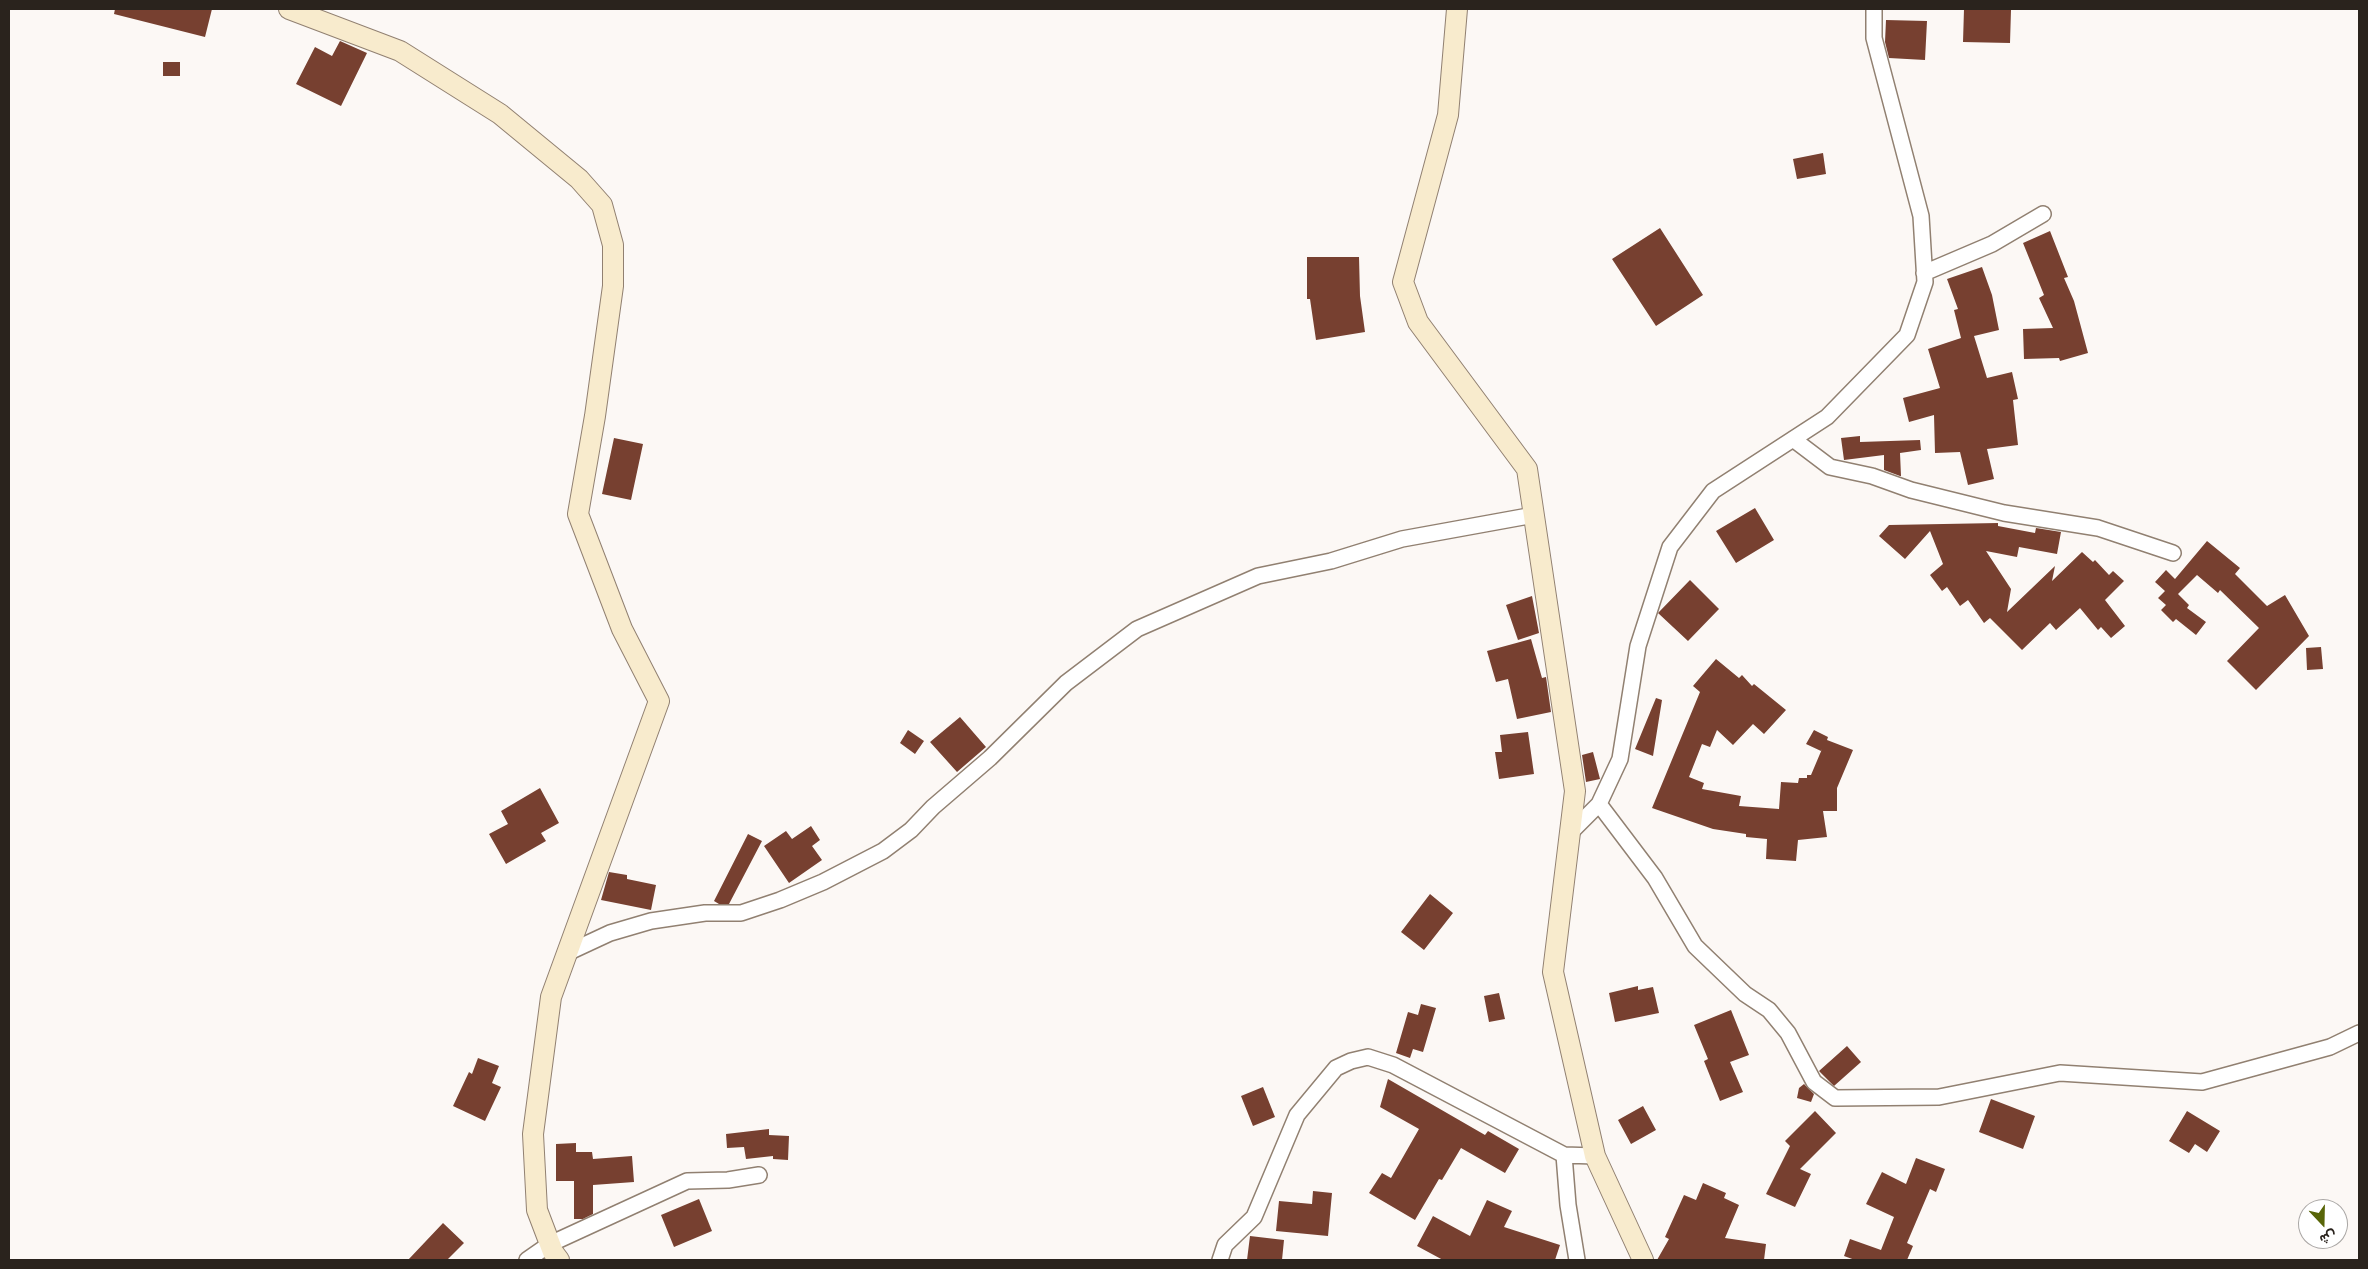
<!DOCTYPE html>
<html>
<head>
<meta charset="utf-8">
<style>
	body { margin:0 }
	#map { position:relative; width:2368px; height:1269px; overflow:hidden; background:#fcf8f5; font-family:Figtree,Vazirmatn,sans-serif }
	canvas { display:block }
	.frame { position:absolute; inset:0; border:10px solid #2a231d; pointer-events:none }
	.north { position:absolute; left:2298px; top:1199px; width:50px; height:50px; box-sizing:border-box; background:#fff; border:1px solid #aaa7a5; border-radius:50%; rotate:159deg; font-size:14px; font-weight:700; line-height:20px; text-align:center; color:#2a231d }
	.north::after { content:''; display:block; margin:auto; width:18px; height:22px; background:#586508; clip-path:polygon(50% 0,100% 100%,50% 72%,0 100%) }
</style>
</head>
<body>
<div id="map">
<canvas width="2368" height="1269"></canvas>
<div class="frame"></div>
<div class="north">ش</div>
</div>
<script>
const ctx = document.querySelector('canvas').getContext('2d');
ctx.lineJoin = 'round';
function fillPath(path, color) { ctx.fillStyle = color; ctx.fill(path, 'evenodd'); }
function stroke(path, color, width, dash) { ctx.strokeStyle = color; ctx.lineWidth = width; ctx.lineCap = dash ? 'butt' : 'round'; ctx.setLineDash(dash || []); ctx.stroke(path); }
fillPath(new Path2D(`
	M 115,9 L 212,9 L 205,37 L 114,14 Z
	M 1964,9 L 2011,10 L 2010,43 L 1963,42 Z
	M 1886,20 L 1927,21 L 1925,60 L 1889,58 L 1885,42 Z
	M 340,41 L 367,53 L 341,106 L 296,84 L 315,47 L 332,56 Z
	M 163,62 L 180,62 L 180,76 L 163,76 Z
	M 1823,153 L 1826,174 L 1797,179 L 1793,159 Z
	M 1660,228 L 1703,295 L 1656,326 L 1612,259 Z
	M 2050,231 L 2068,277 L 2064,278 L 2074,301 L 2088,353 L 2060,361 L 2059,358 L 2024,359 L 2023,329 L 2053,328 L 2039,298 L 2044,295 L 2023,243 Z
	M 1307,257 L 1359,257 L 1360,296 L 1365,332 L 1316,340 L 1310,299 L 1307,299 Z
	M 1982,267 L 1992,295 L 1999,330 L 1974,336 L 1987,378 L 2012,372 L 2018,399 L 2013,400 L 2018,445 L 1987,449 L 1994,479 L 1968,485 L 1960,452 L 1935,453 L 1934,415 L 1909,422 L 1903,398 L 1940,388 L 1928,349 L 1961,338 L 1954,310 L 1958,309 L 1947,279 Z
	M 1860,436 L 1860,442 L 1920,440 L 1921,450 L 1900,453 L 1901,476 L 1900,476 L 1884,470 L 1884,455 L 1844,460 L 1841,438 Z
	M 614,438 L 643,444 L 631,500 L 602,494 Z
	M 1755,508 L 1774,540 L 1736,563 L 1716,531 Z
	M 1998,523 L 1998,526 L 2035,533 L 2036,528 L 2061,532 L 2057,554 L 2019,547 L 2017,557 L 1986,551 L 2011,589 L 2007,612 L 2055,566 L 2052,581 L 2082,552 L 2093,562 L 2095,560 L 2109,575 L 2113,571 L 2124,581 L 2105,600 L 2125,626 L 2111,638 L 2101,627 L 2098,630 L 2080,608 L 2056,630 L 2050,623 L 2022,650 L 1990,618 L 1984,623 L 1968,600 L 1960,606 L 1947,587 L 1942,591 L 1930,575 L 1943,564 L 1930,531 L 1905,559 L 1879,536 L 1889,525 Z
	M 2207,541 L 2240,568 L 2235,574 L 2267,606 L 2285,595 L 2309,636 L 2256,690 L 2227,661 L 2259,628 L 2220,590 L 2218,593 L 2197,575 L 2178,594 L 2189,605 L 2187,608 L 2206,622 L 2196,635 L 2176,619 L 2173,622 L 2161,610 L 2166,605 L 2158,598 L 2165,591 L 2155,582 L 2166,570 L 2175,579 Z
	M 1690,580 L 1719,609 L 1688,641 L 1658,613 Z
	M 1532,596 L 1539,633 L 1518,640 L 1506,605 Z
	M 1531,639 L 1542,678 L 1546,677 L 1551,712 L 1517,719 L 1508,679 L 1496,682 L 1487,651 Z
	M 2321,647 L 2323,669 L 2307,670 L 2306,648 Z
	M 1716,659 L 1739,678 L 1742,675 L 1752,686 L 1754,684 L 1786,710 L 1764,734 L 1753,724 L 1733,745 L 1717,730 L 1710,747 L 1702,744 L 1689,777 L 1704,783 L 1702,789 L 1741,796 L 1739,806 L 1779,809 L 1781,782 L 1798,783 L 1799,778 L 1807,778 L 1807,775 L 1811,775 L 1822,749 L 1821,751 L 1806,744 L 1814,730 L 1828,737 L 1827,740 L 1853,750 L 1837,788 L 1837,811 L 1823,811 L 1827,837 L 1798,840 L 1796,861 L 1766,859 L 1767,839 L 1746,837 L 1746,834 L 1713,829 L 1652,808 L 1700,692 L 1693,686 Z
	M 1656,698 L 1662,700 L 1653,756 L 1635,749 Z
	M 960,717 L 986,747 L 957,772 L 930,742 Z
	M 908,730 L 924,741 L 915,754 L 900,743 Z
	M 1528,732 L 1534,774 L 1499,779 L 1495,752 L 1502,752 L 1500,735 Z
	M 1593,752 L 1600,779 L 1586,782 L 1582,755 Z
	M 540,788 L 559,823 L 541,833 L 546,841 L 506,864 L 489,834 L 508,824 L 501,811 Z
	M 811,826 L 820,840 L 812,846 L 822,860 L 789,883 L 764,846 L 786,831 L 792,839 Z
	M 748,834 L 762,841 L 729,904 L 719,904 L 714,901 Z
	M 609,872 L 627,875 L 627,879 L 656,885 L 651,910 L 601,900 Z
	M 1430,894 L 1453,913 L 1424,950 L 1401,932 Z
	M 1638,986 L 1638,990 L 1653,987 L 1659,1013 L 1615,1022 L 1609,993 Z
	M 1499,993 L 1505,1019 L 1489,1022 L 1484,996 Z
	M 1421,1004 L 1436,1008 L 1423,1052 L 1413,1049 L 1410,1058 L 1396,1053 L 1408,1012 L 1418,1015 Z
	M 1731,1010 L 1749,1055 L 1730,1062 L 1743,1092 L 1720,1101 L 1704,1061 L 1708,1059 L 1694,1025 Z
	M 1847,1046 L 1861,1062 L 1834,1086 L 1819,1071 Z
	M 478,1058 L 499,1066 L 492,1083 L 501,1087 L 485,1121 L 453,1106 L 469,1072 L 472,1074 Z
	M 1388,1079 L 1485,1135 L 1488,1131 L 1519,1149 L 1505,1173 L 1461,1148 L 1442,1180 L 1439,1179 L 1415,1220 L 1369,1193 L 1382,1173 L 1391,1178 L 1419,1129 L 1380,1107 Z
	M 1804,1084 L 1814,1094 L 1811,1102 L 1797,1098 L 1799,1088 Z
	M 1263,1087 L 1275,1117 L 1253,1126 L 1241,1096 Z
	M 1991,1099 L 2035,1116 L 2023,1149 L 1979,1132 Z
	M 1643,1106 L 1656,1130 L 1631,1144 L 1618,1120 Z
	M 1815,1111 L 1836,1133 L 1800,1169 L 1811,1174 L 1795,1207 L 1766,1194 L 1790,1146 L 1785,1141 Z
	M 2187,1111 L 2220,1131 L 2207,1152 L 2195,1144 L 2189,1153 L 2169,1141 Z
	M 769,1129 L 769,1135 L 789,1136 L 788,1160 L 773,1159 L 773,1156 L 746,1159 L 744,1147 L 727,1148 L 726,1134 Z
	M 576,1143 L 576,1152 L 592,1152 L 593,1159 L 632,1156 L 634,1182 L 593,1185 L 593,1214 L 583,1219 L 574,1219 L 574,1181 L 556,1181 L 556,1144 Z
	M 1916,1158 L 1945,1169 L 1936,1192 L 1930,1189 L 1907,1243 L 1913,1246 L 1907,1260 L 1855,1260 L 1844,1256 L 1850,1239 L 1881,1250 L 1894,1217 L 1866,1204 L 1882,1172 L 1906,1184 Z
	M 1703,1183 L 1726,1193 L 1724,1198 L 1739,1205 L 1725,1238 L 1766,1244 L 1764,1260 L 1657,1260 L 1669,1239 L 1665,1237 L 1684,1195 L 1696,1200 Z
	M 1313,1191 L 1332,1193 L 1328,1236 L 1276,1231 L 1279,1201 L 1312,1204 Z
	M 699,1199 L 712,1231 L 674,1247 L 661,1215 Z
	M 1487,1200 L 1512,1211 L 1504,1227 L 1560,1245 L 1555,1260 L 1443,1260 L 1417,1246 L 1433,1216 L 1470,1236 Z
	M 443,1223 L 464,1243 L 447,1260 L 408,1260 Z
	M 1250,1236 L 1284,1240 L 1282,1260 L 1247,1260 Z`), '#774030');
const street = new Path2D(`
	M 1924,273 L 1992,244 L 2043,214
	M 1793,439 L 1830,467 L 1872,476 L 1911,490 L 2004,513 L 2098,528 L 2173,553
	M 1599,804 L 1655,878 L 1695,946 L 1745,994 L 1769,1010 L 1788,1033 L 1814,1082 L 1835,1098 L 1939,1097 L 2060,1073 L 2202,1082 L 2330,1047 L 2359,1033
	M 1571,832 L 1599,804 L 1620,759 L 1638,646 L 1670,547 L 1713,491 L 1827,417 L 1907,335 L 1925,282 L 1921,216 L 1874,38 L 1874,9
	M 567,953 L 610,933 L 651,921 L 705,913 L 741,913 L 780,900 L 823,882 L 883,851 L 911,830 L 933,807 L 990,758 L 1066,683 L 1137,629 L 1258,576 L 1331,561 L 1402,539 L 1534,515
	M 1564,1155 L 1568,1205 L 1577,1260
	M 527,1260 L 550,1244 L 687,1181 L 728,1180 L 759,1175
	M 1220,1260 L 1225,1245 L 1254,1217 L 1297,1115 L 1336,1068 L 1351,1061 L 1368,1057 L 1393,1065 L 1564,1155 L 1595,1156`);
const secondary = new Path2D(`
	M 289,9 L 400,51 L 500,114 L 579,179 L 602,205 L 613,245 L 613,286 L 595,416 L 578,514 L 622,629 L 659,701 L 551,997 L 533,1134 L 537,1210 L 553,1252 L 559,1260
	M 1457,9 L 1448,115 L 1403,282 L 1418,322 L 1527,469 L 1575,791 L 1553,972 L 1595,1156 L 1643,1260`);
stroke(street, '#918071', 18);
stroke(secondary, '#918071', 22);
stroke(street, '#fff', 15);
stroke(secondary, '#f8ebcd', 20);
</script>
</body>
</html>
